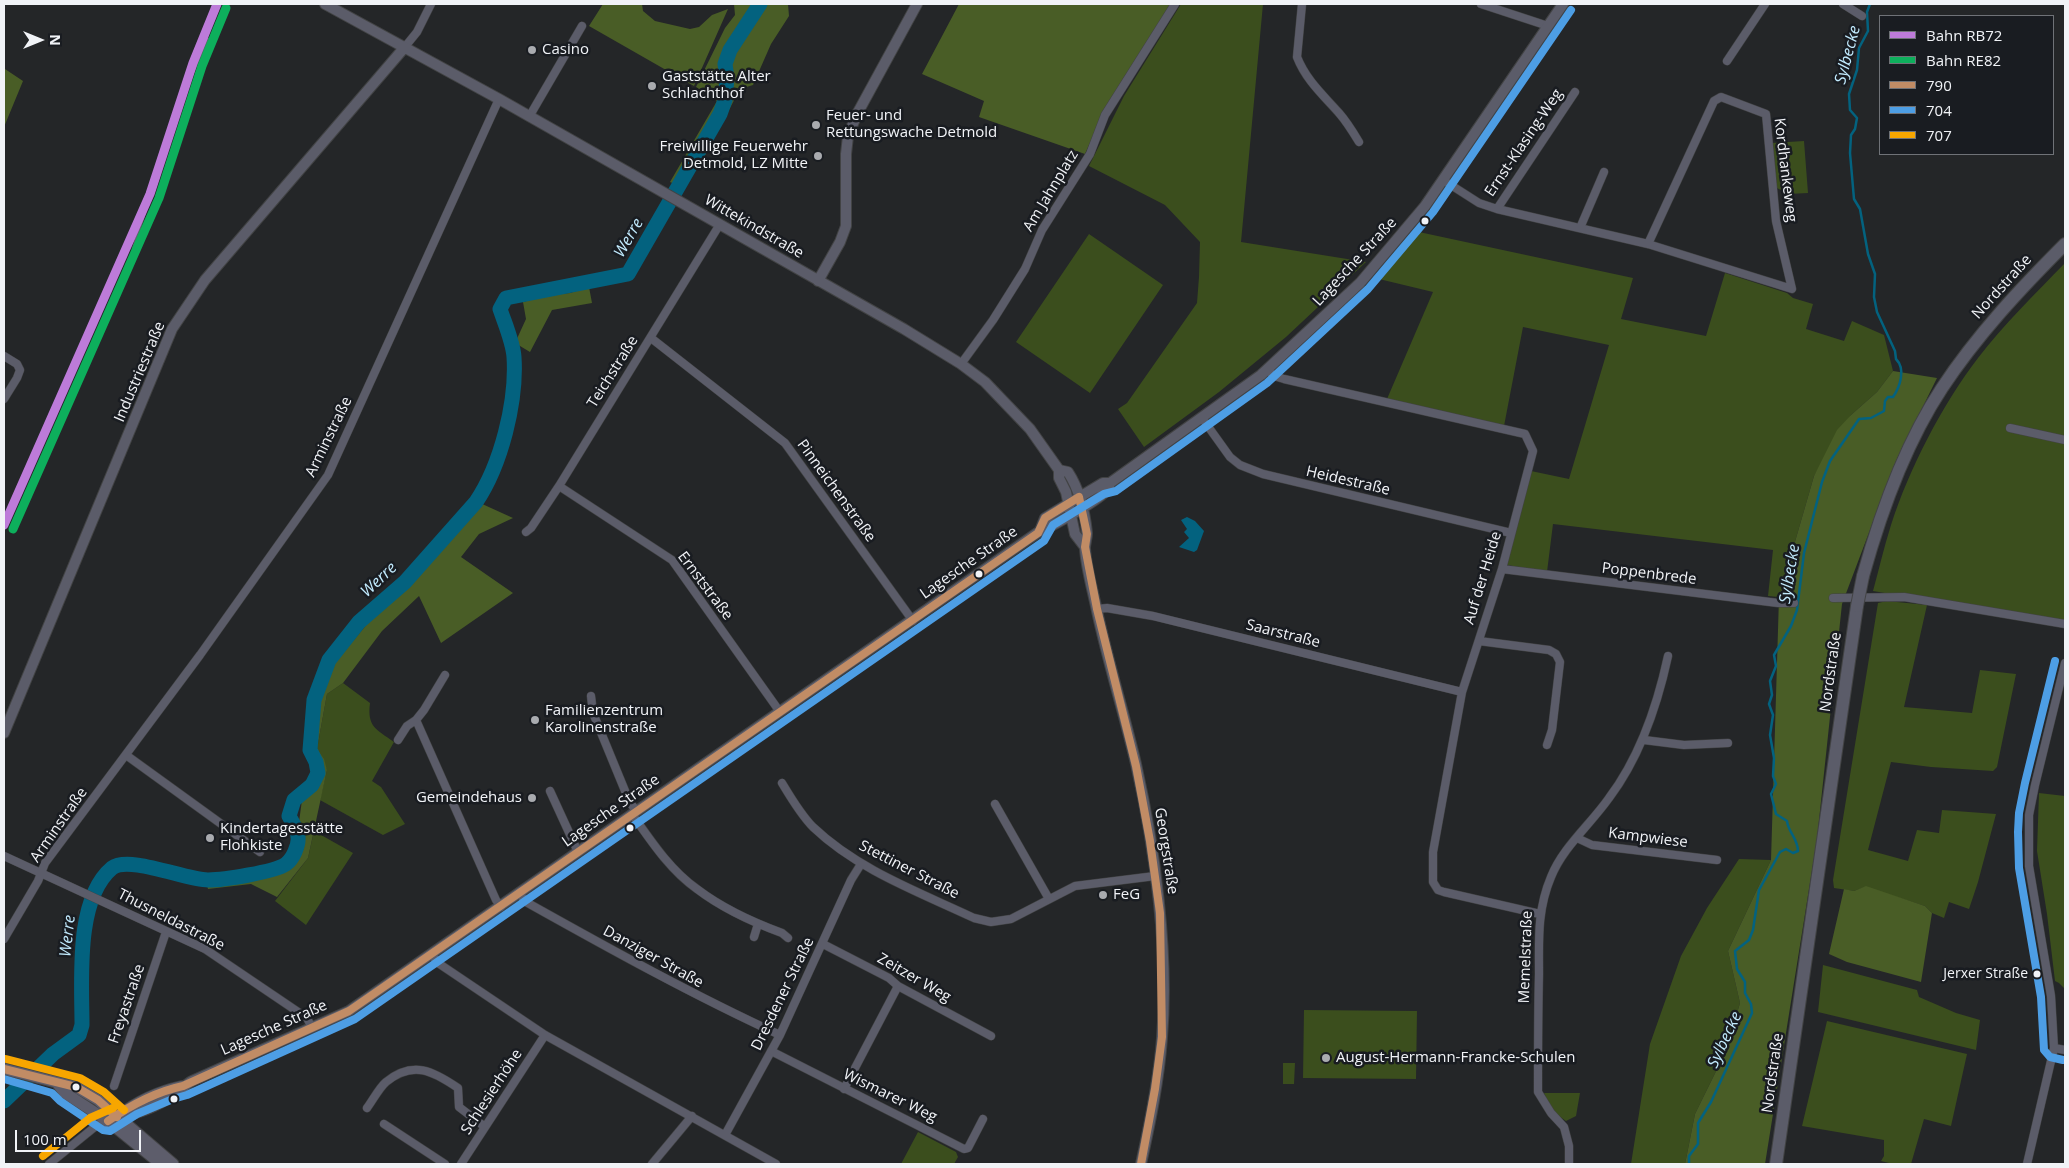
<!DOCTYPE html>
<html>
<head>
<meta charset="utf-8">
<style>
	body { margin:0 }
	#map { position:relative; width:2069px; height:1168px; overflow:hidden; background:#242628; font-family:"Open Sans",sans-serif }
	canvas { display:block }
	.frame { position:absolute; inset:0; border:5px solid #f1f3f7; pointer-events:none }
	.legend { position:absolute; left:1879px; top:15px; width:175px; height:140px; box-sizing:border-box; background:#191c21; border:1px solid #6f7277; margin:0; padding:6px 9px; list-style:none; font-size:15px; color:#f1f3f7 }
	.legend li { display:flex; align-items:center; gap:10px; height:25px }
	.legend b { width:25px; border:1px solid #6f7277 }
	.north { position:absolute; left:15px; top:15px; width:50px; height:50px; -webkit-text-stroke:4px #191c21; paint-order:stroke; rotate:90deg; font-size:14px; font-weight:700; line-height:20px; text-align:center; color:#f1f3f7 }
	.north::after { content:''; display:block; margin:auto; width:18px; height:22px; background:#f1f3f7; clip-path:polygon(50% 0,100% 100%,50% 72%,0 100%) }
	.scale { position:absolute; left:15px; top:1130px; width:126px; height:22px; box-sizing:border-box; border:2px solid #f1f3f7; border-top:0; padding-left:6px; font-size:15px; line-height:18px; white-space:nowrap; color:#f1f3f7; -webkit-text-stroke:4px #191c21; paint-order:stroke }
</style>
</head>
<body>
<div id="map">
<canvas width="2069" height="1168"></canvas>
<div class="frame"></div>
<ul class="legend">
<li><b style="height:6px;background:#bd7bd9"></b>Bahn RB72</li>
<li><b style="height:6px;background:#0daf5c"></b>Bahn RE82</li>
<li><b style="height:6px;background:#c18c65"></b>790</li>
<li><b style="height:6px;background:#4d9ee5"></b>704</li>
<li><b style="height:6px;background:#f7a600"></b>707</li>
</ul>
<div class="north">N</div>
<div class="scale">100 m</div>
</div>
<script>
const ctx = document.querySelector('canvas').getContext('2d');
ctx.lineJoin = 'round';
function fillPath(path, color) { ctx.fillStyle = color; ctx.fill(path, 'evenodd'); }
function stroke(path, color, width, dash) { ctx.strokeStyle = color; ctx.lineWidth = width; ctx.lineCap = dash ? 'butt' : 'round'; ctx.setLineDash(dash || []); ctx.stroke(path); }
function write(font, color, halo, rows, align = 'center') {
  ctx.font = font + ' "Open Sans",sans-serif'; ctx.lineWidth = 5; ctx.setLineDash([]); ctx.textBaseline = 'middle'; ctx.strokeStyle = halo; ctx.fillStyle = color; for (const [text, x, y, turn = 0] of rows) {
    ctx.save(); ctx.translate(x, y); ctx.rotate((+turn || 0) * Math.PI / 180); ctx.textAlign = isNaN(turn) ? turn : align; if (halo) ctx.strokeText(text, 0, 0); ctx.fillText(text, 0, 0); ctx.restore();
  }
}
fillPath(new Path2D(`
	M 1181,4 L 1263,4 L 1241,242 L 1366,262 L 1286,337 L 1219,392 L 1144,447 L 1118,409 L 1127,403 L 1197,303 L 1199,277 L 1200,242 L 1165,205 L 1089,166 L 1124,96 Z
	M 1804,141 L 1808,193 L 1788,194 L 1777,188 L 1772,143 Z
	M 1419,232 L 1633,278 L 1621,319 L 1706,336 L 1725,273 L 1787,293 L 1793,298 L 1813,304 L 1806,329 L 1844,341 L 1852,321 L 1884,335 L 1893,371 L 1877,392 L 1851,415 L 1814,476 L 1779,597 L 1768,596 L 1773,550 L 1553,524 L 1547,572 L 1507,565 L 1531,471 L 1569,479 L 1609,345 L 1523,327 L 1504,426 L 1387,399 L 1433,292 L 1379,279 Z
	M 1089,234 L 1163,285 L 1090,393 L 1016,342 Z
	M 2065,263 L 2065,624 L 1873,591 C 1879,569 1884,547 1891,525 C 1909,469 1942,405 1978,358 C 2004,324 2035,294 2065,263 Z
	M 1887,601 L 1927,605 L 1904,707 L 1972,713 L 1980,670 L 2016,674 L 1997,767 L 1993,771 L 1931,767 L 1891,762 L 1868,850 L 1908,861 L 1917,830 L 1939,833 L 1942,810 L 1996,814 L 1978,882 L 1969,909 L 1949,902 L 1944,918 L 1932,913 L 1925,906 L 1865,887 L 1854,891 L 1834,888 L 1833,880 L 1878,603 Z
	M 343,683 L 370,703 C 367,727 376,729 394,742 L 372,781 L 381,787 L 405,824 L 383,835 L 320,800 L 327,770 L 317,749 L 327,694 Z
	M 2039,793 L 2065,796 L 2065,989 L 2059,983 L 2055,981 L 2047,914 L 2037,851 Z
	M 314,831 L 353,853 L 306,925 L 275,901 L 308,858 Z
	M 1739,859 L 1771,860 L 1728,951 L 1740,1003 L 1726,1051 L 1695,1114 L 1685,1164 L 1631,1164 L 1650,1044 L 1681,956 L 1707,908 Z
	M 1823,965 L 1917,990 L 1919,997 L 1956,1013 L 1980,1020 L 1976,1050 L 1818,1012 Z
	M 1304,1010 L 1417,1011 L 1416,1079 L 1303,1078 Z
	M 1827,1021 L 1967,1054 L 1951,1126 L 1924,1119 L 1911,1164 L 1893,1164 L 1881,1161 L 1884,1156 L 1884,1140 L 1802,1126 Z
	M 1283,1063 L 1295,1063 L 1294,1084 L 1283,1084 Z
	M 1544,1093 L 1580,1093 L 1576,1116 L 1566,1121 C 1554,1113 1549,1106 1544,1093 Z
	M 918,1132 L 956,1152 L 958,1157 L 954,1164 L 901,1164 Z`), '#3b4e1d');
fillPath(new Path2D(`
	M 603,4 L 642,4 L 643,11 L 655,21 L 690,29 L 699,27 L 712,15 L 728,9 L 694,86 L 589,26 Z
	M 734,4 L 788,4 L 789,16 L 771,44 L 753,85 L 740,89 L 701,163 L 683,188 L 670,182 L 717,101 L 696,87 L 725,28 L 735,15 Z
	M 959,4 L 1171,4 L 1107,105 L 1085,154 L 979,117 L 984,101 L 922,74 Z
	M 5,69 L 23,81 L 4,127 L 4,71 Z
	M 589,287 L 592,303 L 552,310 L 530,352 L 515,343 L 526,319 L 523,302 L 549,295 L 570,293 Z
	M 1893,371 L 1937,378 L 1896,461 L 1842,604 L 1817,839 L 1765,1164 L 1685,1164 L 1695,1114 L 1726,1051 L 1740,1003 L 1728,951 L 1771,860 L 1779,597 L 1814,476 L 1837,430 L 1851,415 L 1877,392 Z
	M 480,503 L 513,518 L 479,534 L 461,557 L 513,593 L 441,643 L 419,596 L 382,631 L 343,683 L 327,694 L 317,749 L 324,759 L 327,770 L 308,858 L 277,897 L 251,884 L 208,889 L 207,885 L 272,874 L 289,867 L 300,855 L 304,848 L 299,822 L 302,800 L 315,785 L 321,771 L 319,761 L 313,750 L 319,699 L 334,664 L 367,624 L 410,586 Z
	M 1866,886 L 1925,906 L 1932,913 L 1921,982 L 1847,962 L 1829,954 L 1844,889 L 1854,891 Z`), '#495d26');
fillPath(new Path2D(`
	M 1187,517 L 1195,521 L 1204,531 L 1197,550 L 1194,552 L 1179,547 L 1189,538 L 1184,532 L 1187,529 L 1181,520 Z`), '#03627f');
stroke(new Path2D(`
	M 1689,1164 L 1689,1156 L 1698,1144 L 1698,1123 L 1711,1102 L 1752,1013 L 1751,1004 L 1745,993 L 1745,982 L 1737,969 L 1735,951 L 1749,940 L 1753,930 L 1759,890 L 1780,852 L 1786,849 L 1793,853 L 1798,851 C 1798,839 1788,832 1787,821 L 1776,814 L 1771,794 L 1776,784 L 1773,776 L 1774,758 L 1770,735 L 1773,715 L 1769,704 L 1772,695 L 1770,681 L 1776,666 L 1774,655 L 1791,626 L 1797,610 L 1804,553 L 1822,482 L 1830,461 L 1859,419 L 1871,418 L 1884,411 L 1885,401 L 1888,397 L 1893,397 C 1900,387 1906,369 1896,359 L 1895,351 L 1877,312 L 1874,297 L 1875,274 L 1868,254 L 1860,209 L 1854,199 L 1850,153 L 1851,135 L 1855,129 L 1857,118 L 1850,110 L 1849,94 L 1857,70 L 1859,48 L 1868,31 L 1867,12 L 1870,4`), '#03627f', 2.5);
stroke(new Path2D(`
	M 4,1101 L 53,1054 L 79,1035 L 82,1025 C 82,980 75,899 112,868 C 129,855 186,880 208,880 C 223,880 275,872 286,864 C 293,859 299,845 298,837 C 298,830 292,822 289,816 L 294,800 L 312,785 L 318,773 L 316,762 L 310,750 L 314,700 L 329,660 L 359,622 L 405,582 L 476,502 C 501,465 517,402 514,357 C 513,342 505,324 500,309 L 506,298 L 628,274 L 720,114 L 725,100 L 727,78 L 725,64 L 730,50 L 760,4`), '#03627f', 15);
const minor = new Path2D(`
	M 1302,4 L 1297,57 C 1306,80 1323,95 1339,113 C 1347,122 1353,132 1359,142
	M 1481,4 L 1548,26
	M 1843,4 L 1862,16
	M 404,48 L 417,32 L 431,4
	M 1727,61 L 1765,4
	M 529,117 L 582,26
	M 1443,180 L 1479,203 L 1497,209 L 1648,244 L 1792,289 L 1776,221 L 1766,114 L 1721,97 L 1714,101 L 1648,244
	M 1497,209 L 1575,92
	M 1580,228 L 1604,172
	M 651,338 L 785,443 L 913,621
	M 4,356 L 17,364 L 20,370 L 17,378 L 4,399
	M 961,364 L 993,320 L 1025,269 L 1042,230 L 1090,154 L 1105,115 L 1175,4
	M 1267,369 L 1274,376 L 1284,379 L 1525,434 L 1533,451 L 1502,569 L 1462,692 L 1433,852 L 1433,882 L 1438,890 L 1444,892 L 1540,914
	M 1202,418 L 1230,457 L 1240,465 L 1263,474 L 1511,533
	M 2010,428 L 2065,440
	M 559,486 L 672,560 L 780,712
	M 526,532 L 531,528 L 559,486 L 720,224
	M 1502,569 L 1778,603 L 1794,603
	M 1833,598 L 1904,597 L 2065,624
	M 1097,609 L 1107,608 L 1153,616 L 1462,692
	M 1479,641 L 1549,650 L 1556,654 L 1560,662 L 1552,730 L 1547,745
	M 591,696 L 593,713 L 630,803 L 637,811
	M 416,720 L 496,900 L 501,907
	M 398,740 L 407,726 L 416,720 L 424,710 L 445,675
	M 1644,740 L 1684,745 L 1728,743
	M 126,755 L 260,852
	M 782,783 C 791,798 801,815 813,827 C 858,870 919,892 974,918 L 991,922 L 1011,919 L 1075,886 L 1155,876
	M 550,791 L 578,852
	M 995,804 L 1049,899
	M 632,814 C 651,841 670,870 697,889 C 722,908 752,922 782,933 L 788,938
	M 1577,838 L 1592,845 L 1717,860
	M 4,856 L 205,949 L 307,1018 L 312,1028
	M 519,893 L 526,902 C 610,949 693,995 780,1035
	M 754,937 L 758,924
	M 4,939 L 38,881 L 45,863 L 200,655 L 328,475 L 499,99
	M 823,944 L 889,978 L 898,986 L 991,1036
	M 432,955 L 438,963 L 545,1035 L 776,1164
	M 2054,1048 L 2065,1050
	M 771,1051 L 964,1149 L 968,1148 L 983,1119
	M 114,1086 L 166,932
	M 844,1089 L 898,986
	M 367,1108 C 373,1100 379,1088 386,1082 C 413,1060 433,1071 458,1088 L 459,1107 L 485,1127
	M 384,1124 L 445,1164
	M 725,1135 L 780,1035 L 851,880 L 861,864
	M 49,1164 L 96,1126 L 108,1121
	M 461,1164 L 545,1035
	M 652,1164 L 692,1116
	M 1569,1164 L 1569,1146 L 1564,1127 L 1551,1113 L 1538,1092 C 1538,1052 1538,1013 1539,974 C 1539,940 1537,910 1551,877 C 1563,847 1590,825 1609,798 C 1640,757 1657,707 1668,656
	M 2027,1164 L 2054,1048 L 2051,996 L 2029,866 L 2029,815 L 2035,785 L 2065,663`);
const tertiary = new Path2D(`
	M 325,4 L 499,99 L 904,329 L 961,364 L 985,382 L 1030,429 L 1059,470 L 1059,478 L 1066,492 L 1075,534 L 1085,547
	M 818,281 L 840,242 L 846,226 L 846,154 L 848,136 L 857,114 L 917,4
	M 1059,470 L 1068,472 C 1079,489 1085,513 1087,533 C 1087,538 1085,543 1085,548 C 1086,568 1093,591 1097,611 C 1108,662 1124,713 1136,764 C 1155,849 1169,952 1162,1038 C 1159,1080 1150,1123 1141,1164
	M 1040,531 L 1045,518 L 1053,513 L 1103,483 L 1110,483
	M 4,733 L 172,329 L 205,280 L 404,48
	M 118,1116 C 137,1101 159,1091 182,1086
	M 117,1117 C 137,1114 156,1107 173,1095 C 180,1091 185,1085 192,1081 L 349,1011 L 1040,531 C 1051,527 1101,499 1107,490 C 1108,490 1110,484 1110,483 L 1261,375 L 1360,283 L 1425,206 L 1563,4`);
const secondary = new Path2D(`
	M 4,1069 L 76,1087 L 98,1100 L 173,1164
	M 58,1084 L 65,1093 L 108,1121 L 161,1164`);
const primary = new Path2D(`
	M 1863,576 C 1881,511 1905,444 1942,388 C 1977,335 2021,288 2065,244
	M 1776,1164 L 1857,606`);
stroke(minor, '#424344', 9);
stroke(tertiary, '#424344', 12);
stroke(secondary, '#424344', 13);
stroke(primary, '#424344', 14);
stroke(minor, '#5b5c69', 8);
stroke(tertiary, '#5b5c69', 10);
stroke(secondary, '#5d5d6b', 11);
stroke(primary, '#5b5c69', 12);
stroke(new Path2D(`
	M 181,99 L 208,39
	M 133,249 L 159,169`), '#5f6068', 2.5);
const primaryBridge = new Path2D(`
	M 1857,606 L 1863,576`);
stroke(primaryBridge, '#424344', 14, []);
stroke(primaryBridge, '#5b5c69', 12);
stroke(new Path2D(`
	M 1079,497 L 1087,534 L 1085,547 L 1097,609 L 1136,766 L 1150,841 L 1160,913 L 1162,1037 L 1155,1089 L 1141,1164
	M 4,1069 L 76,1087 L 98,1100 L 117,1117
	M 108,1121 C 131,1105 155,1092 183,1086 L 349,1011 L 1038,533 L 1045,518 L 1079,497`), '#c18c65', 8);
stroke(new Path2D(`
	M 2055,661 L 2025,783 L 2019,813 L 2018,832 L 2019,868 L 2041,997 L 2044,1050 L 2050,1057 L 2063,1060
	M 4,1079 L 52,1093 L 60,1101 L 103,1130 L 110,1131 L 137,1114 L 173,1099 L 187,1095 L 355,1019 L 1044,541 L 1053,525 L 1104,494 L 1116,491 L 1267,383 L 1368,289 L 1433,212 L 1571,10`), '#4d9ee5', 8);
stroke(new Path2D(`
	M 6,1059 L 80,1078 L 104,1092 L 124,1110
	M 43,1156 L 90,1118 L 113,1108`), '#f7a600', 8);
stroke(new Path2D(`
	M 4,525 L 150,194 L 193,63 L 217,4`), '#bd7bd9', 9);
stroke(new Path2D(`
	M 13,529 L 159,198 L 202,66 L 226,8`), '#0daf5c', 9);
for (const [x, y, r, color] of [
	[532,50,5,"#a9abaf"],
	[652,86,5,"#a9abaf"],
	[816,125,5,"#a9abaf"],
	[818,156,5,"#a9abaf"],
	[1425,221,4.5,"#f1f3f7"],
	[979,574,4.5,"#f1f3f7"],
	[535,720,5,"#a9abaf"],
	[532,798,5,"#a9abaf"],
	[630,828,4.5,"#f1f3f7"],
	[210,838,5,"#a9abaf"],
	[1103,895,5,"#a9abaf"],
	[2037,974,4.5,"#f1f3f7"],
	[1326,1058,5,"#a9abaf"],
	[76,1087,4.5,"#f1f3f7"],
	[174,1099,4.5,"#f1f3f7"]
]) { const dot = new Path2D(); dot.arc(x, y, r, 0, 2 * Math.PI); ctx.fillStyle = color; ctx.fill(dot); stroke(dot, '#191c21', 2); }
write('14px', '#f1f3f7', '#191c21', [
	["Jerxer Straße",2028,974]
], 'right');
write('15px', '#f1f3f7', '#191c21', [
	["Casino",542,50],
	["Gaststätte Alter",662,77],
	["Schlachthof",662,94],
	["Feuer- und",826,116],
	["Rettungswache Detmold",826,133],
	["Freiwillige Feuerwehr",808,147,"right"],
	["Detmold, LZ Mitte",808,164,"right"],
	["Familienzentrum",545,711],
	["Karolinenstraße",545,728],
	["Gemeindehaus",522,798,"right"],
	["Kindertagesstätte",220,829],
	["Flohkiste",220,846],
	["FeG",1113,895],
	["August-Hermann-Francke-Schulen",1336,1058]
], 'left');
write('15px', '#f1f3f7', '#191c21', [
	["Ernst-Klasing-Weg",1524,143,-56],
	["Kordhankeweg",1785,170,83],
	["Am Jahnplatz",1051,191,-59],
	["Wittekindstraße",754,227,30],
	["Lagesche Straße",1355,262,-47],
	["Nordstraße",2002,287,-48],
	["Industriestraße",140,372,-67],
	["Teichstraße",613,372,-58],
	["Arminstraße",329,437,-64],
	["Heidestraße",1348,481,13],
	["Pinneichenstraße",836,491,54],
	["Lagesche Straße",969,563,-35],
	["Poppenbrede",1649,574,7],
	["Auf der Heide",1483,578,-73],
	["Ernststraße",705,586,53],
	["Saarstraße",1283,634,14],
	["Nordstraße",1831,672,-82],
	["Lagesche Straße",611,811,-35],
	["Arminstraße",59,825,-55],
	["Kampwiese",1648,838,7],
	["Georgstraße",1166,851,81],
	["Stettiner Straße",909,870,27],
	["Thusneldastraße",171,920,27],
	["Danziger Straße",653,957,29],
	["Memelstraße",1526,957,-88],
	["Zeitzer Weg",914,978,30],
	["Dresdener Straße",783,994,-64],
	["Freyastraße",127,1004,-71],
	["Lagesche Straße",274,1028,-24],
	["Nordstraße",1773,1073,-82],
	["Schlesierhöhe",492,1092,-57],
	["Wismarer Weg",890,1096,26]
]);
write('italic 16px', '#c2ebfe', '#191c21', [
	["Sylbecke",1848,55,-75],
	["Werre",629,238,-60],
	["Sylbecke",1790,574,-81],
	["Werre",379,580,-43],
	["Werre",68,936,-84],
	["Sylbecke",1725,1040,-65]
]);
</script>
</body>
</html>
